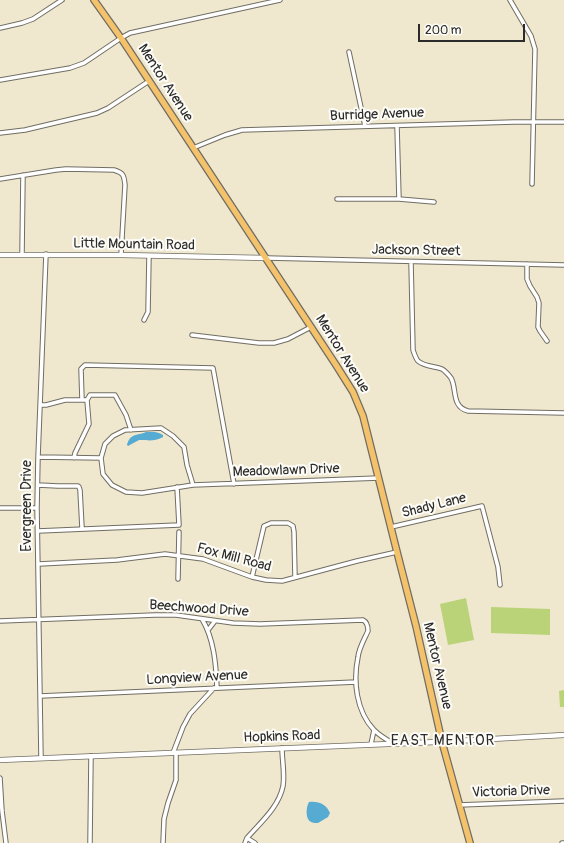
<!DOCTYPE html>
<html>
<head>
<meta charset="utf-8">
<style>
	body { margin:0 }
	#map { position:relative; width:564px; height:843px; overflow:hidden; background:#f0e8ce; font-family:Pangolin,sans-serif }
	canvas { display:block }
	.scale { position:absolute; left:418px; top:24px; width:107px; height:18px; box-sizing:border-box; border:2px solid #2b2b2b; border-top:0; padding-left:5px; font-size:12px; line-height:14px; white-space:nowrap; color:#2b2b2b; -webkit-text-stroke:3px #fdfcf7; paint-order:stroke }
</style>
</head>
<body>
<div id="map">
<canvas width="564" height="843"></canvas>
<div class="scale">200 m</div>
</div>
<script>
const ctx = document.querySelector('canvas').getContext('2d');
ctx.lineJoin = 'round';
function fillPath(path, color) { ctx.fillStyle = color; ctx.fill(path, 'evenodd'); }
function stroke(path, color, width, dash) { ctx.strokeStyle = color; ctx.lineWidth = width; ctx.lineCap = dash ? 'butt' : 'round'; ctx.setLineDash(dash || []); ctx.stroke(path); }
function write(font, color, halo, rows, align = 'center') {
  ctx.font = font + ' Pangolin,sans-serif'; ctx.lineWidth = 4; ctx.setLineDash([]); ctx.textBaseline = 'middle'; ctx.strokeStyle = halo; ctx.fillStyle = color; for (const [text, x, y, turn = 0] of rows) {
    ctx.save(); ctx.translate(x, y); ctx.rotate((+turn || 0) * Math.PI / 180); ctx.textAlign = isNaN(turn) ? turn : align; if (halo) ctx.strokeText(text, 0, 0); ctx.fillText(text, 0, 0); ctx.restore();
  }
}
fillPath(new Path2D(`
	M 466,598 L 474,640 L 448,645 L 440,604 Z
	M 491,607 L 550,609 L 550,635 L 491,633 Z
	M 564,690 L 564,707 L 560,707 L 559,691 Z`), '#bad378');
fillPath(new Path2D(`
	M 146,432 C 152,432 157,431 163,435 L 163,437 C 153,442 150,440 139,440 L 128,446 L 127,445 C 130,433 137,436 146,432 Z
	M 309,802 C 319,801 326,804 330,813 L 328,817 L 318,823 C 316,823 313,823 311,822 C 305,819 306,807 309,802 Z`), '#55abd1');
const minor = new Path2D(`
	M 510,0 L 531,36 L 535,49 L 532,184
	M 0,28 L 22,23 L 33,19 L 62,0
	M 349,52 L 365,126
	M 0,80 L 70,68 L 84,63 L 121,38 L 130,33 L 280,0
	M 397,126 L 399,199
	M 0,133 L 25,130 L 97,113 L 108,108 L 149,81
	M 193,148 L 225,135 L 242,130 L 514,122 L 564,122
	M 0,179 L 56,170 L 66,169 L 114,170 C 124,173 124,176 125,185 L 121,255
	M 337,199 L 399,199 L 434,202
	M 22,254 L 23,175
	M 267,258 L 564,265
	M 411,262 L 413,350 C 414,353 416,359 418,361 C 425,367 435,366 442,369 C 444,370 449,375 451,378 C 457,388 451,407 468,411 L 564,413
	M 527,264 L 527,279 L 530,286 L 537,297 L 539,303 L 538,327 L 540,331 L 547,341
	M 144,320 L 148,312 L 149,256
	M 192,335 L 259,343 L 274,343 L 288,339 L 311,327
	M 87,400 L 90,395 L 115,395 L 126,415 L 131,430
	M 40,405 L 46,405 L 65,400 L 82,400
	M 38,457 L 101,458
	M 74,458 L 75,453 L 89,424 L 87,400 L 82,400 L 81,369 L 85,365 L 213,368 L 234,484
	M 38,485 L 58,486 L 78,486 L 79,487 L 80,490 L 82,528
	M 193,485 L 187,465 L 184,447 L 173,436 L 161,428 L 125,430 L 113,436 L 105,444 L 101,458 L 103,474 L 112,485 L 126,492 L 142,493 L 193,485 L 379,478
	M 0,508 L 37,508
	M 391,527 L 482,506 L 498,567 L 500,585
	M 38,531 L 179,525 L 177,487
	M 39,564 L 117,560 L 165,554 L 203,559 L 252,577 L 266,580 L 282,581 L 357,561 L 397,552
	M 252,577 L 264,526 L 271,523 L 288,523 L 293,526 L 294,532 L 295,577
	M 178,579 L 179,532
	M 202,619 C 214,639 216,664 217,688
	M 0,621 L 155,615 L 176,615 L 233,623 L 260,624 L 363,620 C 367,622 368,626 368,631 C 364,640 359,648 358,657 C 353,681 356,711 374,730 C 379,735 387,740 394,744
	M 208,630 L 215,621
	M 40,696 L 356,682
	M 371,744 L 374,730
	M 173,753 L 183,727 L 190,714 L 214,688
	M 41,758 L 37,508 L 38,457 L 46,254
	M 0,778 L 2,811 L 6,843
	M 459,805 L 564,801
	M 247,838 L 255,843
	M 90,843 L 91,756
	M 163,843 L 164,819 L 168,803 L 176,780 L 176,753
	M 245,843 L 247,838 C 260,823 279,807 283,786 C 285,774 282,760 282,748
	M 562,843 L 564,843`);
const tertiary = new Path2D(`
	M 0,255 L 121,255 L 267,258
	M 0,760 L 437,742 L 564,735`);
const primary = new Path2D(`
	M 94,0 L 121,38 L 336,365 L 353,392 L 363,416 L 397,552 L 416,626 L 442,742 L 470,843`);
stroke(minor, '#706d64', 5.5);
stroke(tertiary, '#706d64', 6);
stroke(primary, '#706d64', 8);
stroke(minor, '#fff', 3.5);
stroke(tertiary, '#fff', 4.5);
stroke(primary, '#f4c26a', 5.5);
write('14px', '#2b2b2b', '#fdfcf7', [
	["Mentor Avenue",165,83,57],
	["Burridge Avenue",377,115,-2],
	["Little Mountain Road",134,245,1],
	["Jackson Street",416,251,1],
	["Mentor Avenue",342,354,58],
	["Meadowlawn Drive",286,471,-2],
	["Evergreen Drive",27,506,-90],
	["Shady Lane",434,506,-14],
	["Fox Mill Road",234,558,15],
	["Beechwood Drive",199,609,4],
	["Mentor Avenue",437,666,77],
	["Longview Avenue",197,678,-3],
	["Hopkins Road",282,737,-2],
	["Victoria Drive",511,792,-2]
]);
ctx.letterSpacing = '1px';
write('15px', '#2b2b2b', '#fdfcf7', [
	["EAST MENTOR",443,741]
]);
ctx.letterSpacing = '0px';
</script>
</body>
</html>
